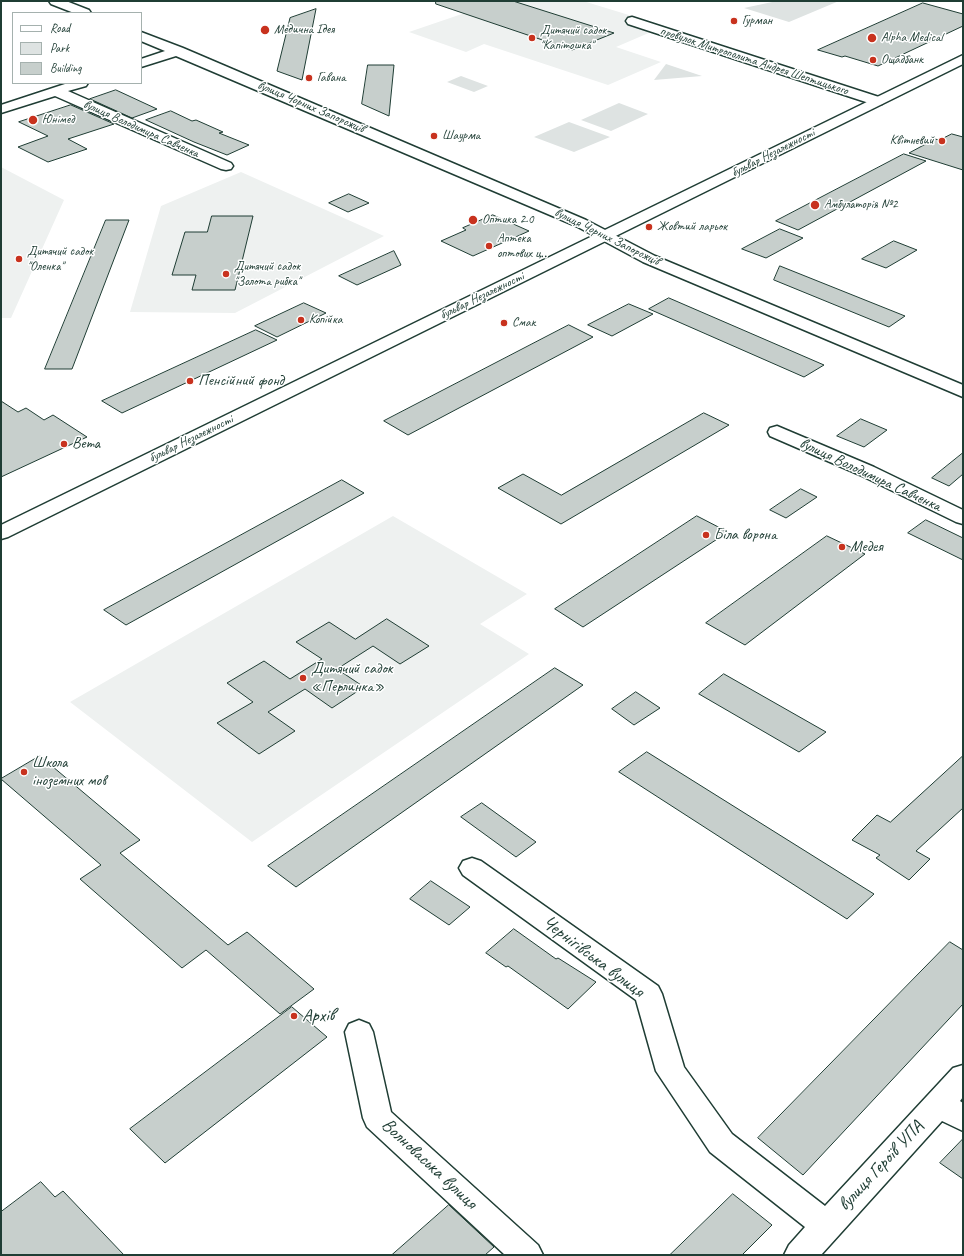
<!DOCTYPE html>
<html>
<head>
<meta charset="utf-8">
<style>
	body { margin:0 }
	#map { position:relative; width:964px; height:1256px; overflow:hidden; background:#fff; font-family:Caveat,sans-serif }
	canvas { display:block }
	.frame { position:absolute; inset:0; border:2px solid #1f3d34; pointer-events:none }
	.legend { position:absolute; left:12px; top:12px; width:130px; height:72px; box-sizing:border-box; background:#fff; border:1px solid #a5b1ae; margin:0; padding:5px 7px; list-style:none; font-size:12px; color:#1f3d34 }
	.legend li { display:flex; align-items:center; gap:8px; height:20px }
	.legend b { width:20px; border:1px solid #a5b1ae }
</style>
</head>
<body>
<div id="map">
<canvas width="964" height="1256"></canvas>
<div class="frame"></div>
<ul class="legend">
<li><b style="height:5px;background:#fff"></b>Road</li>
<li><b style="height:11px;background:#dee3e2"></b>Park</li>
<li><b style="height:11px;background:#c7cfcc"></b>Building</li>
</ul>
</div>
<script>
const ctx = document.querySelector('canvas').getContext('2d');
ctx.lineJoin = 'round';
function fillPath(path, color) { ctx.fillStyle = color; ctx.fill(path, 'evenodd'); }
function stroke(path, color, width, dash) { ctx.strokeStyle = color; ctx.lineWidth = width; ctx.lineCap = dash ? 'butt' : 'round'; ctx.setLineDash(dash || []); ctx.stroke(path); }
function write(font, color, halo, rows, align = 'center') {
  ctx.font = font + ' Caveat,sans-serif'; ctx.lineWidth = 3; ctx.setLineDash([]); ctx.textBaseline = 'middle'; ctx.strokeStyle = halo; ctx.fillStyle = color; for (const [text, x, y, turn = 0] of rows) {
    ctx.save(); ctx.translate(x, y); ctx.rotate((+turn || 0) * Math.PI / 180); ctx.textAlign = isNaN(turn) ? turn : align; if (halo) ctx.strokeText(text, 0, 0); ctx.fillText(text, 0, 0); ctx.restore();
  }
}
fillPath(new Path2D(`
	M 500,1 L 583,1 L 665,26 L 616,47 L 661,62 L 608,85 L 484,44 L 466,52 L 409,32 Z
	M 1,167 L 64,200 L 11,318 L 1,318 Z
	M 241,172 L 384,236 L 235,313 L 130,312 L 161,206 Z
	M 393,516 L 527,594 L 480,624 L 529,654 L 252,842 L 70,702 Z`), '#eef1f0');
fillPath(new Path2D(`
	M 777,1 L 839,1 L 789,22 L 744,8 Z
	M 666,64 L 702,76 L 654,80 Z
	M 461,76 L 488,86 L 474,92 L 447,82 Z
	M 619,103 L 648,114 L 611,131 L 581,120 Z
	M 569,122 L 610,137 L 574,152 L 534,137 Z`), '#dee3e2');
const building = new Path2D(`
	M 436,1 L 513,1 L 614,33 L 572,50 L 436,4 Z
	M 923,3 L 963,14 L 963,26 L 878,66 L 845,56 L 842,57 L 818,50 Z
	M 316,9 L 302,80 L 277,71 L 290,18 Z
	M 368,65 L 394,65 L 389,116 L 362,104 Z
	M 116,90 L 157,109 L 132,118 L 90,99 Z
	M 71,105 L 114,124 L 68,139 L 87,149 L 48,162 L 18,147 L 48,136 L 19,122 Z
	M 171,111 L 192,121 L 196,120 L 223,132 L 219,133 L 249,145 L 227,155 L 194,142 L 146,120 Z
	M 952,134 L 963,137 L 963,170 L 909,153 L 935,139 L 939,140 Z
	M 904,154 L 926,161 L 798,230 L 776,221 Z
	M 349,194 L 369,203 L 348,212 L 329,203 Z
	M 493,215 L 529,231 L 473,256 L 441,241 L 466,230 L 463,228 Z
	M 212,216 L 253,216 L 235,290 L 192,290 L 196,275 L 172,275 L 185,232 L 207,232 Z
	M 106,220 L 129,220 L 72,369 L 45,369 Z
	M 780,229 L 803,238 L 766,258 L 742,249 Z
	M 894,241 L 917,250 L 886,268 L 862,259 Z
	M 394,251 L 401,265 L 357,285 L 339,276 Z
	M 780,266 L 905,316 L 889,327 L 774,280 Z
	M 669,298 L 824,365 L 804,377 L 649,309 Z
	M 304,303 L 326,313 L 277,337 L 255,326 Z
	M 629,304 L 653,314 L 612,336 L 588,325 Z
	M 569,325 L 593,337 L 408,435 L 384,421 Z
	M 256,330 L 277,340 L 122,413 L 102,401 Z
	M 1,401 L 18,412 L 26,408 L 44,420 L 53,415 L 87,437 L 1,477 Z
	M 704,413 L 729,425 L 561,524 L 498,488 L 523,474 L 561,495 Z
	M 861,419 L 887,430 L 864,447 L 837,436 Z
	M 963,453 L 963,474 L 949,486 L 932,478 Z
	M 342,480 L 364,493 L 126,625 L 104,610 Z
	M 801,489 L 817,497 L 786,518 L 770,510 Z
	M 697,516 L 728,532 L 583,627 L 555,609 Z
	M 926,520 L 963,538 L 963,560 L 908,533 Z
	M 827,536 L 865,554 L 745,645 L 706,623 Z
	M 387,619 L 429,646 L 400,664 L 373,646 L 337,669 L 364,687 L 332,708 L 305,689 L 268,712 L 295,731 L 259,754 L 217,723 L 253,702 L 227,683 L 264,661 L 290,679 L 322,659 L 296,642 L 329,622 L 355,639 Z
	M 555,668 L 583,685 L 296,887 L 268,866 Z
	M 724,674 L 826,732 L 799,752 L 699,694 Z
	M 636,692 L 660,708 L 634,725 L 612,709 Z
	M 647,752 L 874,894 L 847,919 L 619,772 Z
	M 40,756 L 140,840 L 120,853 L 228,945 L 247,932 L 314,989 L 280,1014 L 206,950 L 182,968 L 80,879 L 101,865 L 1,779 Z
	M 963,756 L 963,808 L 916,851 L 930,859 L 909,880 L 876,858 L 880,855 L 852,840 L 877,815 L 890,822 Z
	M 482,803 L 536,842 L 516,857 L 461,817 Z
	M 431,881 L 470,907 L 449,925 L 410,899 Z
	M 514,929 L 556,959 L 558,958 L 596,982 L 568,1009 L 508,966 L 506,967 L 486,953 Z
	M 950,942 L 963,950 L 963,1004 L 803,1175 L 758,1138 Z
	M 292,1007 L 327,1037 L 165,1163 L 130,1129 Z
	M 963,1139 L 963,1179 L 940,1163 Z
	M 41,1182 L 55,1197 L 63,1191 L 124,1255 L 1,1255 L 1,1212 Z
	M 733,1194 L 772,1225 L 742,1255 L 670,1255 Z
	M 449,1205 L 494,1247 L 485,1255 L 392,1255 Z`);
fillPath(building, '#c7cfcc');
stroke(building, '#1f3d34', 1);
const minor = new Path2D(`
	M 49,1 L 66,1 L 89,10 L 91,13 L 74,13 L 51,4 Z
	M 632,17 L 882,98 L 884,101 L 882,104 L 872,104 L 628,24 L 626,21 L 628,18 Z
	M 141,32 L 183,48 L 586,220 L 655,256 L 963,385 L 963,397 L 643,262 L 576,226 L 176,56 L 141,67 L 141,59 L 165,51 L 141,41 Z
	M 68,83 L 88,83 L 86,86 L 68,91 L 231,163 L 233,166 L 231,169 L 226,170 L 221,169 L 55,96 L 1,113 L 1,105 Z
	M 777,426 L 874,467 L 963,510 L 963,524 L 956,522 L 860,475 L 770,436 L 768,432 L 770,428 Z
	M 472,858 L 481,861 L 658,986 L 662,994 L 684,1067 L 732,1134 L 825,1206 L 953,1068 L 963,1065 L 963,1097 L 960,1101 L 963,1103 L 963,1131 L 942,1121 L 821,1255 L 784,1255 L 789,1245 L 805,1227 L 710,1152 L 656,1071 L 636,1000 L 463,875 L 459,868 L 463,861 Z
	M 359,1020 L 369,1024 L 373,1032 L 391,1112 L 538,1245 L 543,1255 L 505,1255 L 367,1127 L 363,1118 L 345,1032 L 349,1024 Z`);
const major = new Path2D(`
	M 963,55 L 963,64 L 8,537 L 1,539 L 1,525 Z`);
stroke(minor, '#1f3d34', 3);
stroke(major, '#1f3d34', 3);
fillPath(minor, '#fff');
fillPath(major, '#fff');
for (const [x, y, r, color] of [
	[734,21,4,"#c8321e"],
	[265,30,5,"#c8321e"],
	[532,38,4,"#c8321e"],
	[872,38,5,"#c8321e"],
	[873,60,4,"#c8321e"],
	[309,78,4,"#c8321e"],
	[33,120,5,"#c8321e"],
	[434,136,4,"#c8321e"],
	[942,141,4,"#c8321e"],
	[815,205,5,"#c8321e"],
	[473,220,5,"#c8321e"],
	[649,227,4,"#c8321e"],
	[489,246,4,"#c8321e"],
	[19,259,4,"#c8321e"],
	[226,274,4,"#c8321e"],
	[301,320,4,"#c8321e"],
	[504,323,4,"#c8321e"],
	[190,381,4,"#c8321e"],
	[64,444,4,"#c8321e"],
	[706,535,4,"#c8321e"],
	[842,547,4,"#c8321e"],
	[303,678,4,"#c8321e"],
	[24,772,4,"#c8321e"],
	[294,1016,4,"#c8321e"]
]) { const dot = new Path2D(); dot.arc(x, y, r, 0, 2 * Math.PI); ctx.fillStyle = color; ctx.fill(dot); stroke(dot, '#fff', 1.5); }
write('13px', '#1f3d34', '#fff', [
	["Гурман",742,21],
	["Медична Ідея",274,30],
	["Дитячий садок",540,31],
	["\"Капітошка\"",540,46],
	["Alpha Medical",881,38],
	["Ощадбанк",881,60],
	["Гавана",317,78],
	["Юнімед",42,120],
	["Шаурма",442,136],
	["Квітневий",934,141,"right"],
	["Амбулаторія №2",824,205],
	["Оптика 2.0",482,220],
	["Жовтий ларьок",657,227],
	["Аптека",497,239],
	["оптових ц‥",497,254],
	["Дитячий садок",27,252],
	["\"Оленка\"",27,267],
	["Дитячий садок",234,267],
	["\"Золота рибка\"",234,282],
	["Копійка",309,320],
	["Смак",512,323]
], 'left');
write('13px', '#1f3d34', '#fff', [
	["провулок Митрополита Андрея Шептицького",754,61,18],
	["вулиця Чорних Запорожців",311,107,23],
	["вулиця Володимира Савченка",141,129,24],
	["бульвар Незалежності",773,153,-27],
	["вулиця Чорних Запорожців",607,237,26],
	["бульвар Незалежності",482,296,-26],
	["бульвар Незалежності",191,439,-26]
]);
write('16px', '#1f3d34', '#fff', [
	["Пенсійний фонд",198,381],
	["Вета",72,444],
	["Біла ворона",714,535],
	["Медея",850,547],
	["Дитячий садок",311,669],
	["«Перлинка»",311,687],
	["Школа",32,763],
	["іноземних мов",32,781]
], 'left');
write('16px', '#1f3d34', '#fff', [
	["вулиця Володимира Савченка",870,475,25]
]);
write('19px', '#1f3d34', '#fff', [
	["Чернігівська вулиця",593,957,37],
	["Волноваська вулиця",429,1164,43],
	["вулиця Героїв УПА",881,1166,-47]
]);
write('19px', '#1f3d34', '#fff', [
	["Архів",302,1016]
], 'left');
</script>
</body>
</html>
